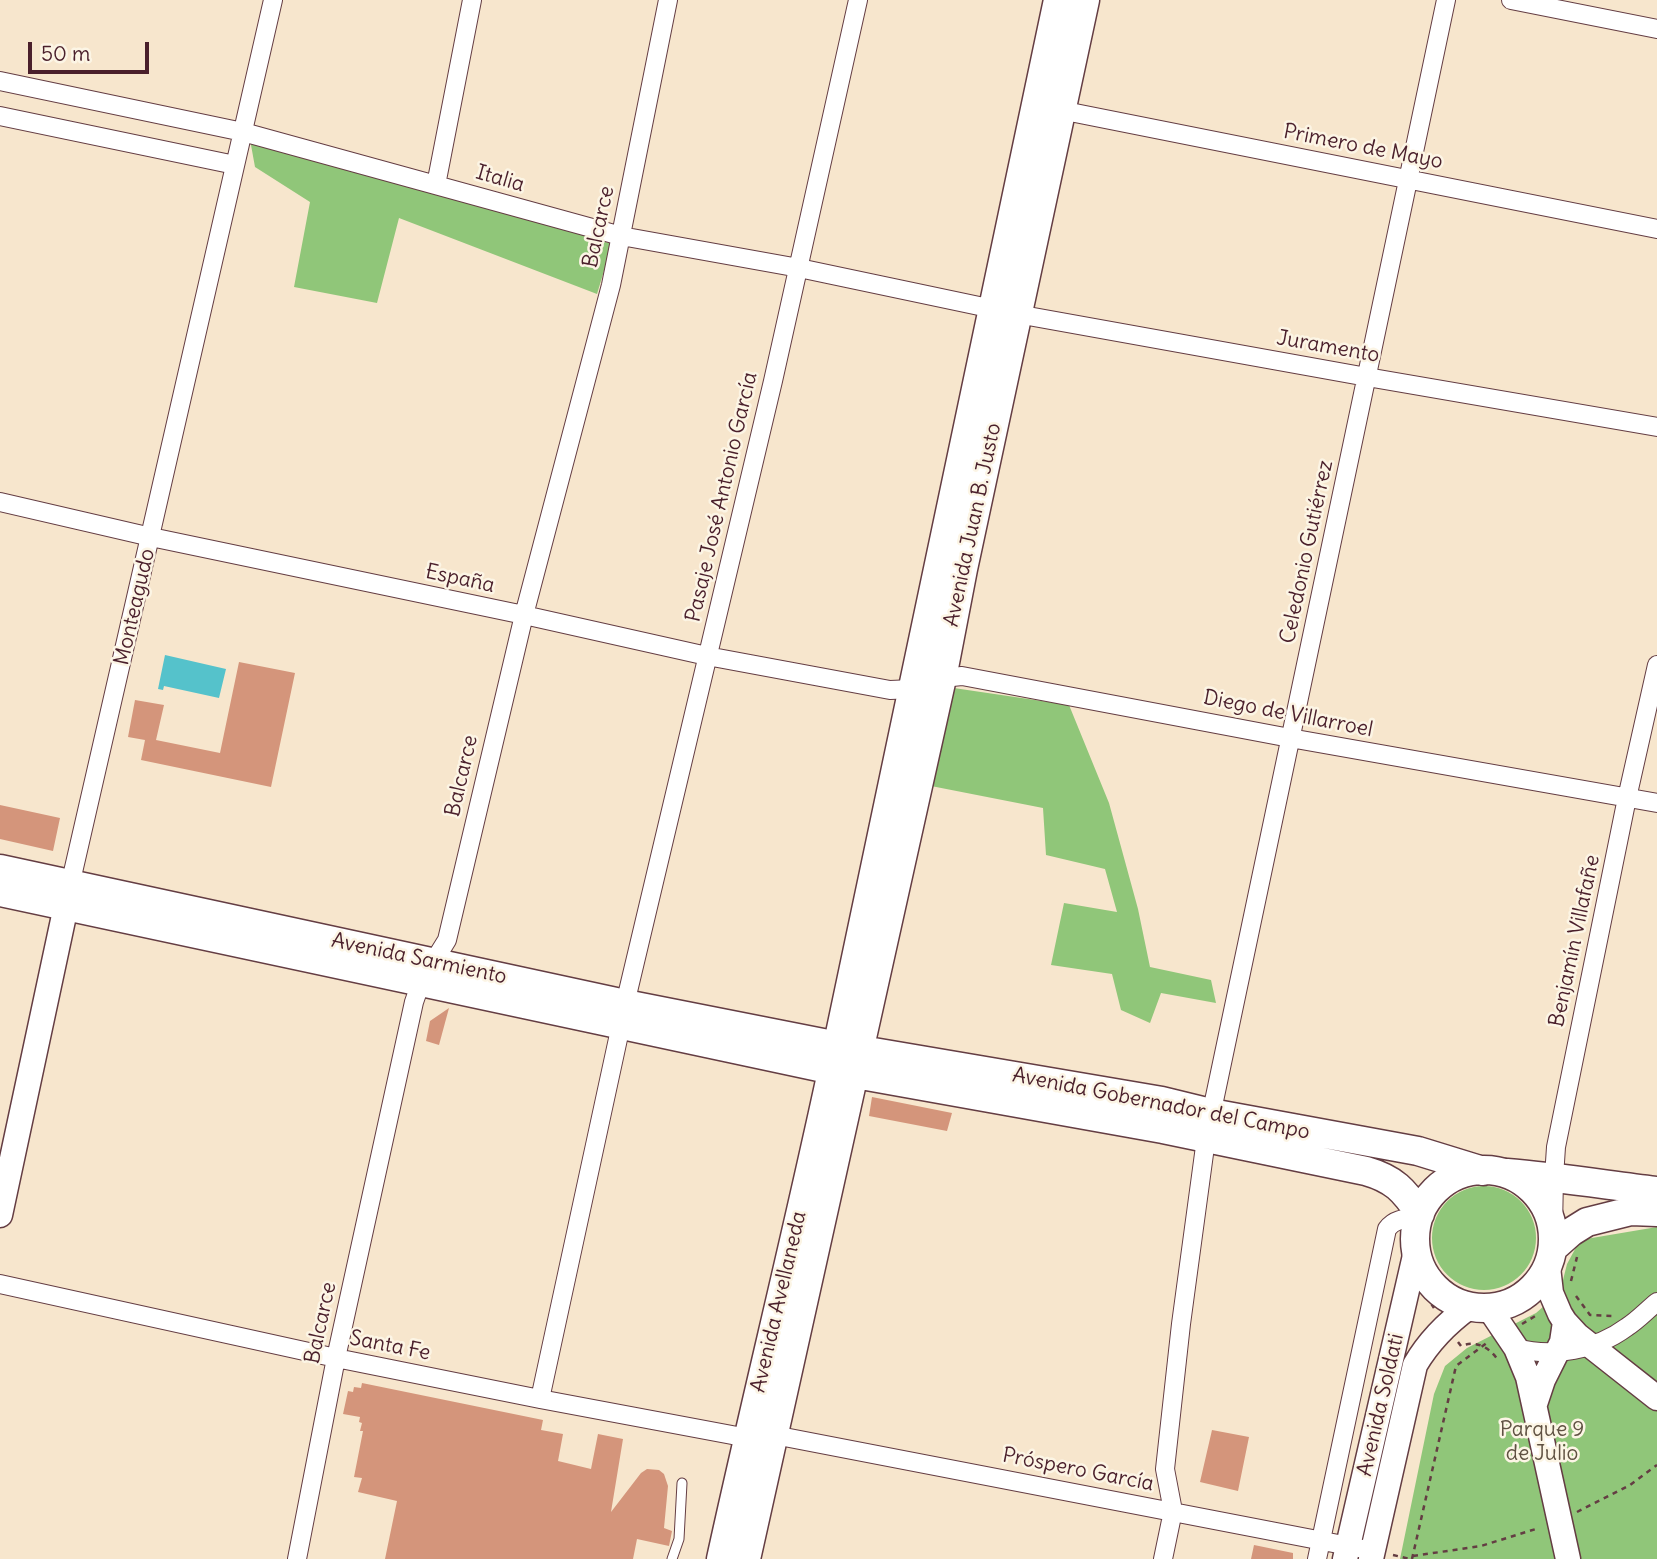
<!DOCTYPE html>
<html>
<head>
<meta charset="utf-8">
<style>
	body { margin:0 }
	#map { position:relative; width:1657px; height:1559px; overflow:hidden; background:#f7e6cd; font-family:Delius,sans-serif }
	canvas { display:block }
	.scale { position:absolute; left:28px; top:42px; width:121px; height:32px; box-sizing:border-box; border:4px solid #4a1f2b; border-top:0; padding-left:9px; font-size:21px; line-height:24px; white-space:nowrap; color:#4a1f2b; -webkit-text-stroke:5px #fcf5e5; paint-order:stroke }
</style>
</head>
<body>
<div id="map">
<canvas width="1657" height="1559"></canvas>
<div class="scale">50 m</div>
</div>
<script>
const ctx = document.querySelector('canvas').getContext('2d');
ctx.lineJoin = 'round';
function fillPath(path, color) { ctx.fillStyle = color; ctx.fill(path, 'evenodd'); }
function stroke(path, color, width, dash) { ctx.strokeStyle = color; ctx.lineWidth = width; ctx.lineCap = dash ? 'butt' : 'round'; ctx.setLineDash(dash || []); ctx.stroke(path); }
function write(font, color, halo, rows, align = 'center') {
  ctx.font = font + ' Delius,sans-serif'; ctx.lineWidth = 5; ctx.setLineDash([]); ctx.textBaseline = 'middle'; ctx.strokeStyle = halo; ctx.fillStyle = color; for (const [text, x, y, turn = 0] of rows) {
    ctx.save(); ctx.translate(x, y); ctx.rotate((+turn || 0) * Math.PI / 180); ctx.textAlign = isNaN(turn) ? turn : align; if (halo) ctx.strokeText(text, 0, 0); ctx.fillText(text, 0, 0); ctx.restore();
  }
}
fillPath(new Path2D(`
	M 249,134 L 612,244 L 597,294 L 399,218 L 377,303 L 294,287 L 310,202 L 255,167 Z
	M 947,687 L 1069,705 L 1109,803 L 1138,909 L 1150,967 L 1211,980 L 1216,1003 L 1161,993 L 1150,1023 L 1121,1010 L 1112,974 L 1051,965 L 1064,903 L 1117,912 L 1105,869 L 1046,855 L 1043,808 L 926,785 Z
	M1432 1238a52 52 0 1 1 104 0a52 52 0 1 1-104 0Z
	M 1657,1227 L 1657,1559 L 1400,1559 L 1434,1394 L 1445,1366 L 1467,1348 L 1536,1313 L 1560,1292 L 1567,1264 L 1580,1240 Z`), '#90c679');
fillPath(new Path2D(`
	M 165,655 L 226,669 L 219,698 L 164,686 L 163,690 L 158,689 Z`), '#55c2cb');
fillPath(new Path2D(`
	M 239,662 L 295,673 L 271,787 L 141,760 L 145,740 L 128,737 L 135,700 L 164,705 L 156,740 L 220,753 Z
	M 0,805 L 60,818 L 53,851 L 0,839 Z
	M 449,1008 L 439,1045 L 426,1041 L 430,1021 Z
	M 872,1097 L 952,1113 L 947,1131 L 869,1116 Z
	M 362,1383 L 543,1420 L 541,1430 L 563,1434 L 558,1461 L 591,1469 L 598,1434 L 623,1439 L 611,1512 L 641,1473 L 647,1469 L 659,1470 L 664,1474 L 668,1486 L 664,1528 L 672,1531 L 669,1546 L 637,1539 L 633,1559 L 385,1559 L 397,1501 L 358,1492 L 362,1478 L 354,1477 L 363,1431 L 360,1431 L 362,1423 L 359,1422 L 360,1417 L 343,1414 L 348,1391 L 353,1392 L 354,1387 L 361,1388 Z
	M 1212,1430 L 1249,1437 L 1238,1491 L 1200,1482 Z
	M 1254,1545 L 1293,1553 L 1293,1559 L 1251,1559 Z`), '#d4957b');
const lane = new Path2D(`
	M 672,1559 L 679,1539 L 682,1483`);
const street = new Path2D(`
	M 1511,0 L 1657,29
	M 0,81 L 243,132 L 621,236 L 799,268 L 1017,314 L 1367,377 L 1657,427
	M 1060,110 L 1657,229
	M 0,116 L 235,165
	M 436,185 L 472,0
	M 0,502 L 151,537 L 524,615 L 707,656 L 890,690 L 913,689 L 942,678 L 962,676 L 1290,738 L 1657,803
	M 68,894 L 273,0
	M 625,1004 L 773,381 L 858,0
	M 1553,1228 L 1554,1177 L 1556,1147 L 1627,798 L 1657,665
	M 0,1284 L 336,1358 L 540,1399 L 748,1438 L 774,1435 L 1359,1548
	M 1516,1348 C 1553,1358 1596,1350 1627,1327 C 1638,1320 1647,1310 1657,1302
	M 540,1399 L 621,1025
	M 297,1559 L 336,1358 L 414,1002 L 421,982 L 447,940 L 524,615 L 611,285 L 668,0
	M 1163,1559 L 1173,1511 L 1165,1469 L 1181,1324 L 1206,1139 L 1446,0
	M 1317,1559 L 1387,1229 C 1395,1218 1406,1219 1418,1218`);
const secondary = new Path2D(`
	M 0,1215 L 66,906
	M 1548,1267 L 1551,1293 L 1560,1314 L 1565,1322 L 1577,1335 L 1657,1398
	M 1489,1308 L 1516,1348 L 1528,1377 L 1568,1559
	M 1535,1404 L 1543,1380 L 1562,1342 L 1565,1322
	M 1345,1559 L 1416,1251
	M 1371,1559 L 1415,1365 C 1429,1341 1447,1323 1469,1307`);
const primary = new Path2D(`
	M 0,869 L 625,1004 L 838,1046 L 1162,1101 L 1211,1113 L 1418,1151 L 1483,1171
	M 0,892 L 833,1070 L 1163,1129 L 1366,1171 C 1394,1179 1404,1190 1420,1214
	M1415 1239a69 69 0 1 1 138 0a69 69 0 1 1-138 0Z
	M 1507,1173 C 1557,1177 1607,1185 1657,1191
	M 1553,1248 L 1571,1232 L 1587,1222 L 1631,1211 L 1657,1212
	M 721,1559 C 757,1395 798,1231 833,1067 C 910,712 981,355 1058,0
	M 746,1559 L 942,678 L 963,569 L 1085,0`);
stroke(lane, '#643d43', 11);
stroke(street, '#643d43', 20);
stroke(secondary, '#643d43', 27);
stroke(primary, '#643d43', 31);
stroke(new Path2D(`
	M 1571,1281 L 1577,1257
	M 1426,1296 L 1434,1308
	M 1576,1296 L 1590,1315 L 1612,1316
	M 1522,1324 L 1537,1315
	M 1458,1342 L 1461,1346 C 1476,1340 1489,1347 1498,1360
	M 1577,1512 L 1630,1485 L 1657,1465
	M 1393,1555 L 1410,1559
	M 1413,1556 L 1481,1546 L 1539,1528
	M 1412,1559 L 1456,1366 L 1488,1342`), '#643d43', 2.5, [5, 5]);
stroke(lane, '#fff', 9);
stroke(street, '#fff', 18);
stroke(secondary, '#fff', 24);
stroke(primary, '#fff', 28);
write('21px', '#4a1f2b', '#fcf5e5', [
	["Primero de Mayo",1363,147,11],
	["Italia",500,179,16],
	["Balcarce",599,227,-78],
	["Juramento",1328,347,10],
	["Pasaje José Antonio García",722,497,-77],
	["Avenida Juan B. Justo",973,525,-78],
	["Celedonio Gutiérrez",1307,552,-78],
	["España",460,579,12],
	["Monteagudo",135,607,-77],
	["Diego de Villarroel",1288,714,11],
	["Balcarce",462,776,-77],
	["Benjamín Villafañe",1575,941,-78],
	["Avenida Sarmiento",419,959,12],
	["Avenida Gobernador del Campo",1161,1104,11],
	["Avenida Avellaneda",779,1302,-77],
	["Balcarce",321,1323,-78],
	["Santa Fe",390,1346,11],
	["Avenida Soldati",1381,1405,-77],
	["Próspero García",1078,1470,11]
]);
write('21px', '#5f5142', '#fcf5e5', [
	["Parque 9",1542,1430],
	["de Julio",1542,1454]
]);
</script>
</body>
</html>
